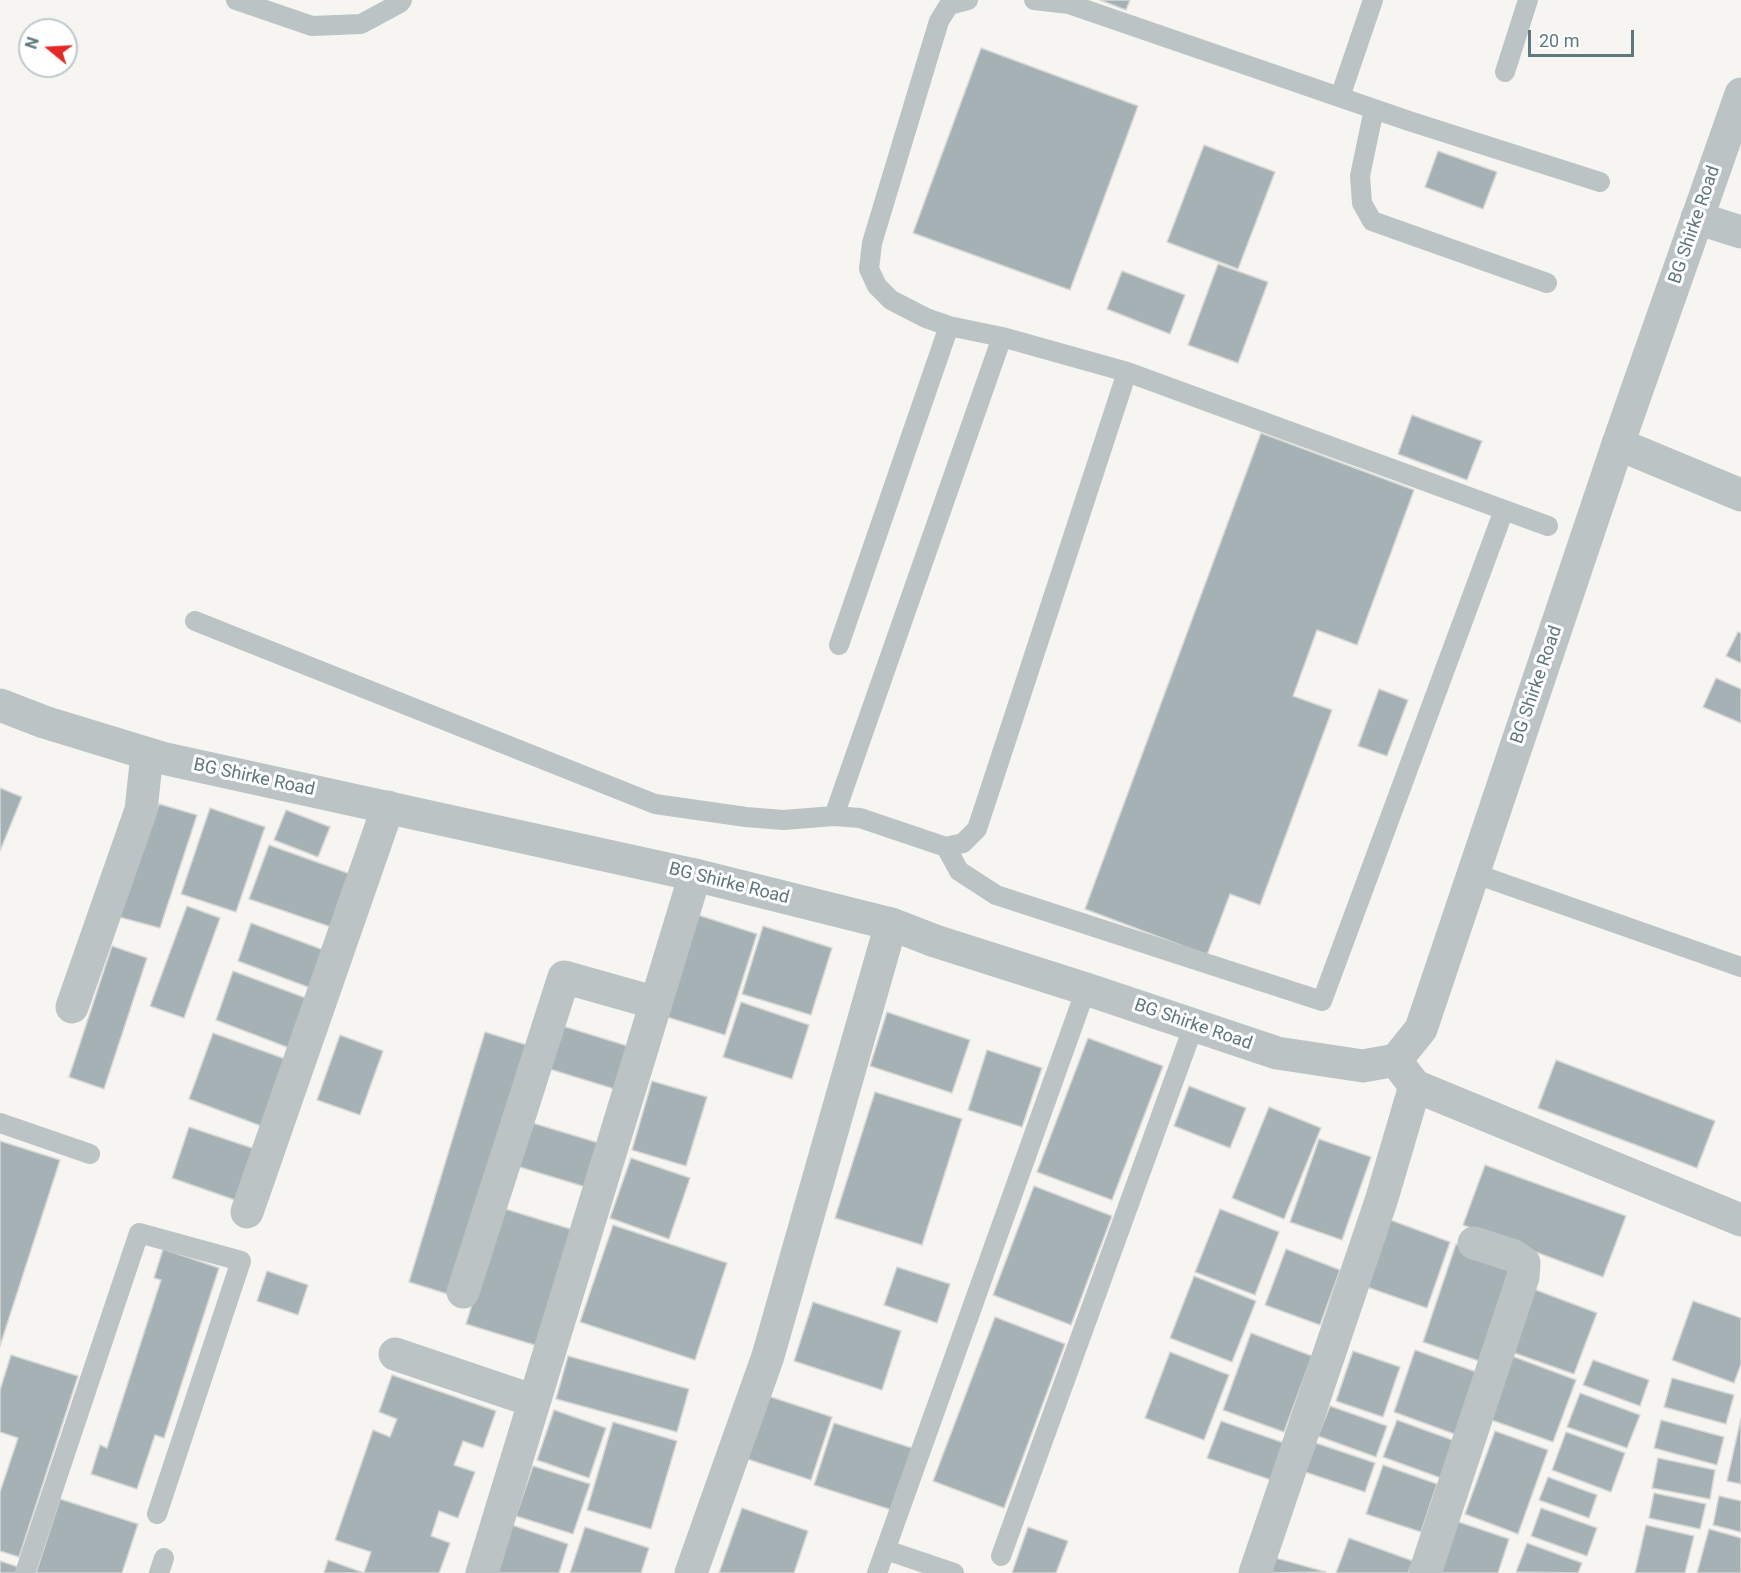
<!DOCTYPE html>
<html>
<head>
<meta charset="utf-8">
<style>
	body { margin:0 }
	#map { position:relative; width:1741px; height:1573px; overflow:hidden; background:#f6f5f2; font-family:Roboto,sans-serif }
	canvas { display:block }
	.north { position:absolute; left:18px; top:18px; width:60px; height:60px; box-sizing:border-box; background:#fff; border:2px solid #bfc9cb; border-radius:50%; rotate:288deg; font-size:16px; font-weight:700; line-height:24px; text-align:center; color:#60777d }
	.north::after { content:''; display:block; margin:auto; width:21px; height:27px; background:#e42824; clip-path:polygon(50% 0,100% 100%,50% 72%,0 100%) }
	.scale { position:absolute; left:1528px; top:30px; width:106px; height:27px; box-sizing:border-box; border:3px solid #60777d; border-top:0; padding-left:8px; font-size:18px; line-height:21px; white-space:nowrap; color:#60777d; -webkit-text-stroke:4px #fff; paint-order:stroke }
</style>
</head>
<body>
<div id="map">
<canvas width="1741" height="1573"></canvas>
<div class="north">N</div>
<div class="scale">20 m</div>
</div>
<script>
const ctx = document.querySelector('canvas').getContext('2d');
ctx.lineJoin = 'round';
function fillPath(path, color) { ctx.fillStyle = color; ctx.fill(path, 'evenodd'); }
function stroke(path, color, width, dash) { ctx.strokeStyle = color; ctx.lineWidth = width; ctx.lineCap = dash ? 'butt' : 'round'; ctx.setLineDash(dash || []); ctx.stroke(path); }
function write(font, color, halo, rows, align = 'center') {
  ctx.font = font + ' Roboto,sans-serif'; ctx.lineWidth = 6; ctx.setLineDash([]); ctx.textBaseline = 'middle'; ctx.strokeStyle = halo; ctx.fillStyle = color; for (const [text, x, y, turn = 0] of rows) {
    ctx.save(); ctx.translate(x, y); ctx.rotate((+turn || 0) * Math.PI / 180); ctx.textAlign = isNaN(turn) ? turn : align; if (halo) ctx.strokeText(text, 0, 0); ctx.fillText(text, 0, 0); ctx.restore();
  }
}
const building = new Path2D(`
	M 1100,0 L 1130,0 L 1126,10 Z
	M 981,48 L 1138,106 L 1070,290 L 913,233 Z
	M 1204,145 L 1275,172 L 1238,269 L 1167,242 Z
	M 1438,151 L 1497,172 L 1483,209 L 1425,187 Z
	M 1218,264 L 1268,282 L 1238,363 L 1188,345 Z
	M 1122,271 L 1185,295 L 1170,334 L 1107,309 Z
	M 1412,415 L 1482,441 L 1467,480 L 1398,454 Z
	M 1261,433 L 1414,490 L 1357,645 L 1317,630 L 1293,696 L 1332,710 L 1260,905 L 1230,894 L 1207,955 L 1085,909 Z
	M 1738,632 L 1741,633 L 1741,663 L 1726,656 Z
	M 1716,678 L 1741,689 L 1741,723 L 1703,707 Z
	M 1379,689 L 1408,700 L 1387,756 L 1358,746 Z
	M 0,788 L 22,797 L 0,851 Z
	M 159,804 L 197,815 L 160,928 L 119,917 Z
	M 210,808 L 265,827 L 236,912 L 181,894 Z
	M 286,810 L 330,827 L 318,857 L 274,840 Z
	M 269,845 L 350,874 L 331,927 L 249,899 Z
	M 187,906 L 220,918 L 184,1018 L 150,1006 Z
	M 698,915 L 757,934 L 725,1035 L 667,1017 Z
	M 251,923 L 329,952 L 316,990 L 238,961 Z
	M 763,926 L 832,948 L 811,1015 L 742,994 Z
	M 112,946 L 147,958 L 104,1089 L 69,1077 Z
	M 233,971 L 311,1000 L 292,1049 L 216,1020 Z
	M 741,1002 L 809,1025 L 792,1079 L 723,1057 Z
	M 887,1012 L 970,1040 L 952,1093 L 870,1066 Z
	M 556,1024 L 634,1048 L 621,1091 L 543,1067 Z
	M 485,1032 L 530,1046 L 454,1296 L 409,1282 Z
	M 213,1033 L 288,1060 L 264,1127 L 189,1099 Z
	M 340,1035 L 383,1051 L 360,1115 L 317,1100 Z
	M 1088,1038 L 1163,1066 L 1112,1200 L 1037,1172 Z
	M 987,1050 L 1042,1068 L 1022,1127 L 968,1110 Z
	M 1556,1060 L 1715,1121 L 1697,1168 L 1538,1108 Z
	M 652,1081 L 707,1097 L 686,1166 L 632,1150 Z
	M 1189,1086 L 1246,1108 L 1230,1148 L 1174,1126 Z
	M 875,1092 L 962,1119 L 922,1245 L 835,1218 Z
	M 1269,1107 L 1321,1128 L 1284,1219 L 1232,1198 Z
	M 526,1121 L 602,1144 L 589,1188 L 513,1165 Z
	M 189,1127 L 255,1149 L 238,1201 L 172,1178 Z
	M 1319,1139 L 1371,1157 L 1342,1240 L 1290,1222 Z
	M 0,1141 L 60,1160 L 0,1346 Z
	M 631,1158 L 690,1178 L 669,1239 L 610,1218 Z
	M 1485,1165 L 1626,1216 L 1603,1277 L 1463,1225 Z
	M 1034,1186 L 1112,1216 L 1071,1325 L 993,1295 Z
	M 502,1208 L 577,1231 L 541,1347 L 466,1324 Z
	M 1220,1209 L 1279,1232 L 1255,1295 L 1195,1272 Z
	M 1385,1218 L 1450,1242 L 1427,1308 L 1361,1285 Z
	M 613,1225 L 727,1263 L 695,1360 L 580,1322 Z
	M 1456,1244 L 1515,1263 L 1482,1362 L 1423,1342 Z
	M 163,1249 L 219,1268 L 164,1438 L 155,1435 L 137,1489 L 91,1474 L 100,1445 L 107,1448 L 161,1280 L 154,1278 Z
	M 1286,1249 L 1340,1270 L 1320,1325 L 1265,1305 Z
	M 897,1267 L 950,1284 L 937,1323 L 884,1305 Z
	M 267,1271 L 308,1285 L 298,1315 L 257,1301 Z
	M 1194,1276 L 1256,1301 L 1232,1362 L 1170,1338 Z
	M 1528,1287 L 1597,1313 L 1574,1374 L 1506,1350 Z
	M 1693,1301 L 1741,1318 L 1741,1364 L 1734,1383 L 1672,1360 Z
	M 813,1302 L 901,1331 L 882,1390 L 794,1361 Z
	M 995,1317 L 1065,1344 L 1004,1508 L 933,1481 Z
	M 1251,1333 L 1312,1356 L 1284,1432 L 1223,1410 Z
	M 1415,1350 L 1479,1373 L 1457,1435 L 1394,1412 Z
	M 1353,1351 L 1400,1367 L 1383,1417 L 1336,1401 Z
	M 1170,1352 L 1229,1375 L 1204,1440 L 1145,1418 Z
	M 11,1355 L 78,1376 L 19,1557 L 0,1551 L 0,1492 L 18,1438 L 0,1432 L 0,1390 Z
	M 1509,1355 L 1576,1380 L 1553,1442 L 1486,1418 Z
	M 568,1356 L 689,1389 L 677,1432 L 556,1399 Z
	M 1593,1360 L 1649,1380 L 1640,1406 L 1583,1385 Z
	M 392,1375 L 496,1411 L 483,1448 L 463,1441 L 454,1465 L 475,1472 L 458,1518 L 439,1511 L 431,1536 L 450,1543 L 439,1573 L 324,1573 L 328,1560 L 364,1573 L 371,1552 L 335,1540 L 373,1430 L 390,1437 L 397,1419 L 379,1412 Z
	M 1672,1378 L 1734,1395 L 1726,1424 L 1664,1407 Z
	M 1580,1393 L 1640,1415 L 1627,1448 L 1567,1427 Z
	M 762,1394 L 832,1417 L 811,1480 L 741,1457 Z
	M 1330,1406 L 1387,1426 L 1376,1457 L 1318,1436 Z
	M 554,1410 L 606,1428 L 589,1478 L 537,1460 Z
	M 1741,1418 L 1741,1484 L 1727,1481 Z
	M 1397,1420 L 1455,1441 L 1441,1478 L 1383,1457 Z
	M 1661,1420 L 1724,1437 L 1717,1465 L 1654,1448 Z
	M 1221,1421 L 1287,1444 L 1274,1481 L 1207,1458 Z
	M 613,1422 L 677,1441 L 651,1529 L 587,1510 Z
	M 834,1423 L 915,1449 L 895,1511 L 814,1485 Z
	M 1495,1431 L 1548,1450 L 1518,1534 L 1465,1514 Z
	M 1566,1432 L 1625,1453 L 1611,1492 L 1552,1470 Z
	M 1316,1443 L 1375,1463 L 1365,1492 L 1305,1472 Z
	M 1658,1458 L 1715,1470 L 1710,1499 L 1652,1488 Z
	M 1383,1465 L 1437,1484 L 1421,1532 L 1366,1514 Z
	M 533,1466 L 590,1484 L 573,1534 L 516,1516 Z
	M 1548,1477 L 1597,1495 L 1589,1518 L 1539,1500 Z
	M 1654,1493 L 1706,1504 L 1700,1529 L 1649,1518 Z
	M 1719,1496 L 1741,1501 L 1741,1532 L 1713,1525 Z
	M 60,1499 L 138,1524 L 122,1573 L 36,1573 Z
	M 742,1508 L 808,1531 L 794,1573 L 719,1573 Z
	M 1541,1508 L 1597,1528 L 1587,1556 L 1531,1536 Z
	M 1450,1519 L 1509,1539 L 1498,1573 L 1432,1573 Z
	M 512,1525 L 568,1544 L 559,1573 L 498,1573 Z
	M 1646,1525 L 1694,1536 L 1685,1573 L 1635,1573 Z
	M 585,1527 L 649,1548 L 641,1573 L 570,1573 Z
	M 1028,1527 L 1068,1541 L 1056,1573 L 1012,1573 Z
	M 1709,1529 L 1741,1538 L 1741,1573 L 1697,1573 Z
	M 1349,1538 L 1413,1561 L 1408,1573 L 1336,1573 Z
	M 1527,1543 L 1582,1563 L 1578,1573 L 1516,1572 Z
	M 1272,1557 L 1326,1572 L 1268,1573 Z
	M 0,1561 L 18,1567 L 16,1573 L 0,1573 Z`);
fillPath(building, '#a5b1b4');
stroke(building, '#d7d7d5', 1.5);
stroke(new Path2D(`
	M 236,0 L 312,26 L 361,24 L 400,3 L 402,0
	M 968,0 L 949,5 L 939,21 L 872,243 L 869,269 L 877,286 L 891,300 L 926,318 L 949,326 L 1002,337 L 1127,372 L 1548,526
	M 1034,0 L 1069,4 L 1409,121 L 1600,182
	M 1505,72 L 1528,0
	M 1340,97 L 1373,0
	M 1374,109 L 1360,176 L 1362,203 L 1372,221 L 1547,283
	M 195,621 L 655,804 L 746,817 L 783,820 L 834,816 L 860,818 L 946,847 L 963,843 L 977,829 L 1127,372
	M 839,645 L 949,326
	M 834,816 L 1002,337
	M 946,847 L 959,871 L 996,895 L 1322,1001 L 1504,510
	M 1473,873 L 1741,967
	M 0,1123 L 90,1154
	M 886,1550 L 954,1573
	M 1001,1556 L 1194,1025
	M 25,1573 L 139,1233 L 241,1261 L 157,1514
	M 159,1573 L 164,1558
	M 877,1573 L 1086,989`), '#bcc3c5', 20);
stroke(new Path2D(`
	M 1697,218 L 1741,232
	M 1618,444 L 1741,495
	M 72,1007 L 141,810 L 147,754
	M 1402,1069 L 1415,1086 L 1741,1220
	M 247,1212 L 388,807
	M 463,1292 L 564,977 L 656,1003
	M 395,1354 L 534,1401
	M 482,1573 L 695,875
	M 691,1573 L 768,1356 L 891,924
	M 1255,1573 L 1382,1198 L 1415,1086
	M 1425,1573 L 1523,1277 L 1524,1263 L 1514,1256 L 1474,1243`), '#bcc3c5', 33);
stroke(new Path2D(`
	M 0,705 L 44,722 L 162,758 L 695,875 L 891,924 L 935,941 L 1086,989 L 1277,1053 L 1363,1066 L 1396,1060 L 1421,1029 L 1618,444 L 1741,94`), '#bcc3c5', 33);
write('18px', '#60777d', '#fff', [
	["BG Shirke Road",1695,225,-71],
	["BG Shirke Road",1537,685,-71],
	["BG Shirke Road",254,778,12],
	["BG Shirke Road",729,884,14],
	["BG Shirke Road",1193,1025,19]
]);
</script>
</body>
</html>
